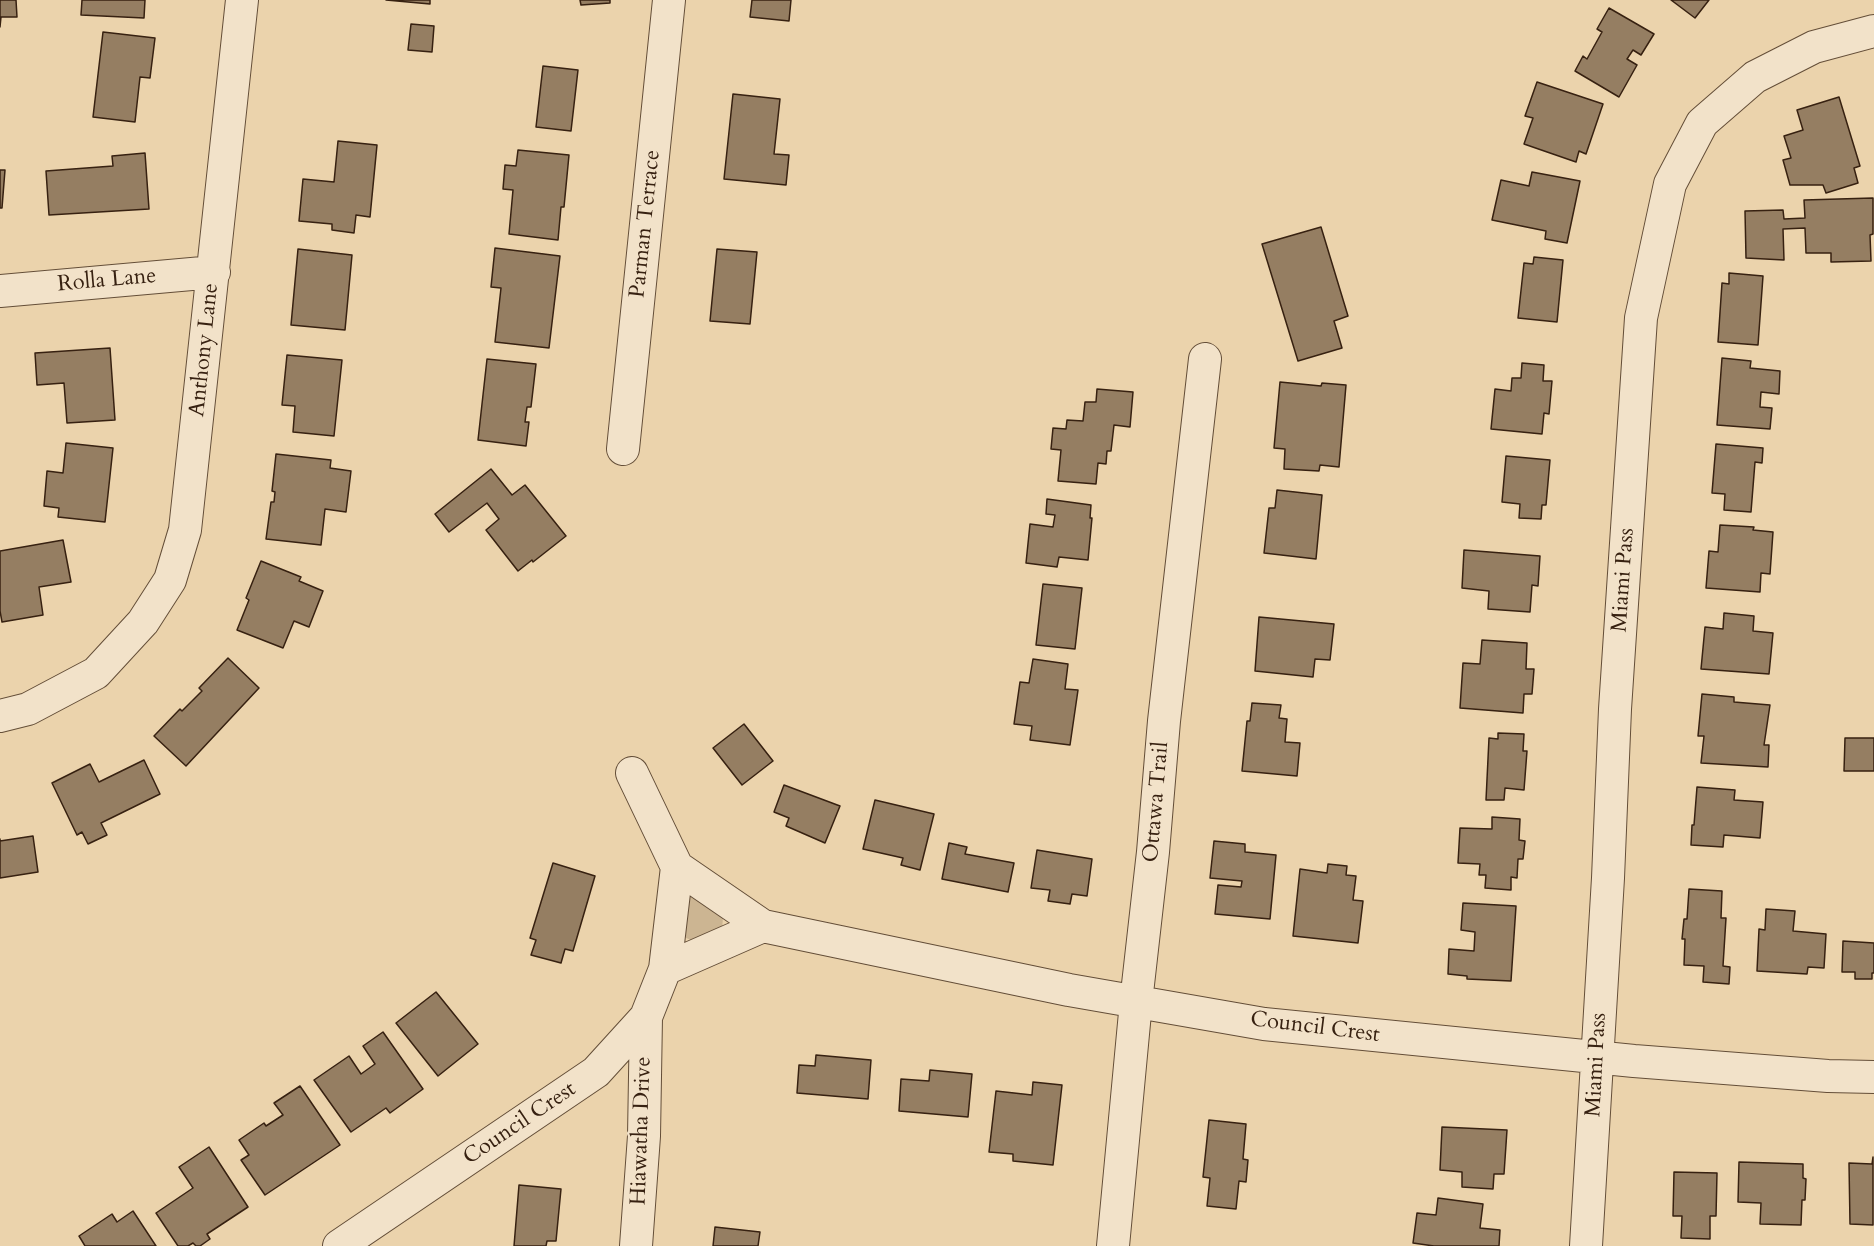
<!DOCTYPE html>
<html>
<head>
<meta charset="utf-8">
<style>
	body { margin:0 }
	canvas { display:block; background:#ebd3ac }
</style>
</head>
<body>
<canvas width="1874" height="1246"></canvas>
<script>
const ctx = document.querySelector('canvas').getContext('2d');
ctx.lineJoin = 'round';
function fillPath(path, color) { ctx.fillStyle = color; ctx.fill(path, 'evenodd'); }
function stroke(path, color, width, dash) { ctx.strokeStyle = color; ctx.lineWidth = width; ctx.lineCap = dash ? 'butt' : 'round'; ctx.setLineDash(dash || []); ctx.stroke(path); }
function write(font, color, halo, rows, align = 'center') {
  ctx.font = font + ' Cardo,serif'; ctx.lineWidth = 4.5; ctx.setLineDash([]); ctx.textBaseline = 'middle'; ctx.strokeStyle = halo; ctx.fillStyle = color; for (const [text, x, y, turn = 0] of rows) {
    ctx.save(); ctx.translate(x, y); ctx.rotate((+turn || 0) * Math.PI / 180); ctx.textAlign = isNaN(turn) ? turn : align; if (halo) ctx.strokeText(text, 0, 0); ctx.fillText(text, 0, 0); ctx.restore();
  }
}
fillPath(new Path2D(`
	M 688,891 L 723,917 L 722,930 L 694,941 L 686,938 L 683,932 Z`), '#ccb592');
const building = new Path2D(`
	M 0,0 L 16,0 L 17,17 L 1,17 L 0,27 Z
	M 82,0 L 145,0 L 144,18 L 81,15 Z
	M 386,0 L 430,0 L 430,4 Z
	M 580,0 L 610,0 L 610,3 L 581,5 Z
	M 752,0 L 791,0 L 789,21 L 750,17 Z
	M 1671,0 L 1709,0 L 1695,18 Z
	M 1609,8 L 1654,34 L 1641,55 L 1633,50 L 1627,59 L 1637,65 L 1619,97 L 1575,71 L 1583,56 L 1587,59 L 1602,32 L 1597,29 Z
	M 411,24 L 434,26 L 432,52 L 408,50 Z
	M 103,32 L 155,38 L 150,78 L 140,77 L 135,122 L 93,117 Z
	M 543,66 L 578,70 L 571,131 L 536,127 Z
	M 1537,82 L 1603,104 L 1586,154 L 1579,151 L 1576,162 L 1524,144 L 1533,118 L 1525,116 Z
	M 733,94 L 780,99 L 774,154 L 789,155 L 786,185 L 724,179 Z
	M 1839,97 L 1860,166 L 1854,168 L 1858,183 L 1826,193 L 1823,185 L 1790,185 L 1783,160 L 1791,158 L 1784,136 L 1803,130 L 1797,110 Z
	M 338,141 L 377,145 L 370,217 L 356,215 L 354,233 L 332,230 L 332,224 L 299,221 L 303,179 L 334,182 Z
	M 518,150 L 569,155 L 564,207 L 561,207 L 558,240 L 509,234 L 513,190 L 503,189 L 505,165 L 516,166 Z
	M 145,153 L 149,209 L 49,215 L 46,171 L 113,166 L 112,156 Z
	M 0,170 L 5,170 L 2,208 L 0,208 Z
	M 1532,172 L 1580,181 L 1567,243 L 1545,239 L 1546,231 L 1492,220 L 1501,180 L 1529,186 Z
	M 1873,198 L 1873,234 L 1870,235 L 1871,261 L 1831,262 L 1831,253 L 1806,253 L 1805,228 L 1783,229 L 1784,260 L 1746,258 L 1745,211 L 1783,210 L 1784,219 L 1805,218 L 1804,200 Z
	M 1321,227 L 1348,316 L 1334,321 L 1342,348 L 1298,361 L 1262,244 Z
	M 495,248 L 560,256 L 549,348 L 495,342 L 501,288 L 491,287 Z
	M 298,249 L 352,255 L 345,330 L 291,325 Z
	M 717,249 L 757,252 L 750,324 L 710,321 Z
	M 1534,257 L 1563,260 L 1557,322 L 1518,318 L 1524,263 L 1533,264 Z
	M 1729,273 L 1763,276 L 1758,345 L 1718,342 L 1722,283 L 1729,284 Z
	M 110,348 L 115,420 L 67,423 L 64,383 L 37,385 L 35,353 Z
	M 287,355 L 342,360 L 334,436 L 293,432 L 295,406 L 282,405 Z
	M 1722,358 L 1751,361 L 1750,368 L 1780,371 L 1779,394 L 1761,392 L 1760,407 L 1772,408 L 1770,429 L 1717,425 Z
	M 487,359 L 536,364 L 531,407 L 527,407 L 525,422 L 529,422 L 526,446 L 478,440 Z
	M 1522,363 L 1544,365 L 1543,381 L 1552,381 L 1549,414 L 1544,413 L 1542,434 L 1491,429 L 1495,389 L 1511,391 L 1512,378 L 1521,378 Z
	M 1280,382 L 1321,386 L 1322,383 L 1346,385 L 1339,467 L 1320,465 L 1319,471 L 1284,469 L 1285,449 L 1274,448 Z
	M 1097,389 L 1133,392 L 1130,427 L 1114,425 L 1111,451 L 1107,451 L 1106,464 L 1098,463 L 1096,484 L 1058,481 L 1061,450 L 1051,449 L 1053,428 L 1066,429 L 1067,420 L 1083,421 L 1085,402 L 1096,402 Z
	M 66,443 L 113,448 L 105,522 L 58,517 L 59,508 L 44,506 L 47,471 L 63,473 Z
	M 1716,444 L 1763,448 L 1762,463 L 1755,462 L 1751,512 L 1724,510 L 1725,494 L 1712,493 Z
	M 276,454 L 331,460 L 330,468 L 351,471 L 346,512 L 325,509 L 321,545 L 266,539 L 271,502 L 274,502 L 275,492 L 272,491 Z
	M 1506,456 L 1550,460 L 1546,505 L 1542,505 L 1541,519 L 1519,518 L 1520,504 L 1502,502 Z
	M 491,469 L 512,495 L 525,485 L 566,536 L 533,562 L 532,560 L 518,571 L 486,530 L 499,519 L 487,503 L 449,532 L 435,514 Z
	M 1277,490 L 1322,495 L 1316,559 L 1264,553 L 1269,508 L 1275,508 Z
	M 1047,499 L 1091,505 L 1090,518 L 1092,518 L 1088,560 L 1059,557 L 1057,567 L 1026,563 L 1030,524 L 1053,527 L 1055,515 L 1046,514 Z
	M 1720,525 L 1754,527 L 1753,530 L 1773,532 L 1770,574 L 1761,573 L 1760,592 L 1706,588 L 1709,551 L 1718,552 Z
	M 63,540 L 71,582 L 39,587 L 43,615 L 2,622 L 0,611 L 0,551 Z
	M 1464,550 L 1540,556 L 1538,586 L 1532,585 L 1530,612 L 1488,609 L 1489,591 L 1462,588 Z
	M 261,561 L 301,577 L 299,581 L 323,591 L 309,627 L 294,621 L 283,648 L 237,630 L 249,600 L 246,598 Z
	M 1043,584 L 1082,588 L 1075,649 L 1036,645 Z
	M 1724,613 L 1754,616 L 1753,631 L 1773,633 L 1769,674 L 1701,669 L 1705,627 L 1723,629 Z
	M 1259,617 L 1334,624 L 1330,660 L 1315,659 L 1313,677 L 1255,671 Z
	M 1482,640 L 1527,643 L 1526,669 L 1534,669 L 1532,694 L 1524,694 L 1523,713 L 1460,708 L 1463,663 L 1480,664 Z
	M 228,658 L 259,688 L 186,766 L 154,736 L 180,709 L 182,711 L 202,691 L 199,688 Z
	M 1033,659 L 1068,664 L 1065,689 L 1078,690 L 1070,745 L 1030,740 L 1032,726 L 1014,724 L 1020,682 L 1029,683 Z
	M 1702,694 L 1734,697 L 1734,702 L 1770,705 L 1764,745 L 1769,745 L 1768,767 L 1701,763 L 1704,736 L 1698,736 Z
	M 1252,703 L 1281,705 L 1279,718 L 1287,719 L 1285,742 L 1300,743 L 1297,776 L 1242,771 L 1247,721 L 1250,721 Z
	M 744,724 L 773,761 L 742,785 L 713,748 Z
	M 1498,733 L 1524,734 L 1523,751 L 1527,751 L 1524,790 L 1505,788 L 1504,800 L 1486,800 L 1489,738 L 1498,739 Z
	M 1845,738 L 1874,738 L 1874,771 L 1844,771 Z
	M 144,760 L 160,794 L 101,823 L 107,835 L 88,844 L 82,832 L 77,835 L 52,783 L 90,764 L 99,782 Z
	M 784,785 L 840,806 L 825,843 L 786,826 L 789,818 L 774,812 Z
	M 1697,787 L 1735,790 L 1734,800 L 1763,802 L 1760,838 L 1724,835 L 1723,847 L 1691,845 L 1692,825 L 1694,825 Z
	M 875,800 L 934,814 L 920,870 L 901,865 L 903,858 L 863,849 Z
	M 1492,817 L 1520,819 L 1519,840 L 1525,841 L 1523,859 L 1518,859 L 1517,878 L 1511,877 L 1511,890 L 1485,888 L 1486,875 L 1479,875 L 1480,864 L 1458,863 L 1460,828 L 1492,829 Z
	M 33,836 L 38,872 L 0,878 L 0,839 L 0,841 Z
	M 1214,841 L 1245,844 L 1245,852 L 1276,855 L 1270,919 L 1215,914 L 1218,885 L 1241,887 L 1242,881 L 1210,878 Z
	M 949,843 L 967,847 L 965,854 L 1014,863 L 1008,892 L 942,879 Z
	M 1037,850 L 1092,859 L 1087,896 L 1072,894 L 1070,904 L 1048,901 L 1050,890 L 1031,888 Z
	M 553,863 L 595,876 L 573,951 L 565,949 L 561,963 L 531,955 L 536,940 L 530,938 Z
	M 1328,864 L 1347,866 L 1346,875 L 1356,876 L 1353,900 L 1363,901 L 1358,943 L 1293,936 L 1300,869 L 1327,873 Z
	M 1689,889 L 1722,891 L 1721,918 L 1726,918 L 1723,966 L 1730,967 L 1729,984 L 1703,982 L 1704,966 L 1684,965 L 1685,939 L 1682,939 L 1684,919 L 1687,919 Z
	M 1463,903 L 1516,906 L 1511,981 L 1467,979 L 1467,976 L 1448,974 L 1449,949 L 1474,951 L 1475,932 L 1461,930 Z
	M 1766,909 L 1795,911 L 1793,931 L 1826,934 L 1824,968 L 1808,967 L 1807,974 L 1757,971 L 1759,929 L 1765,930 Z
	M 1843,941 L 1874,943 L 1874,973 L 1872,973 L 1872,979 L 1855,979 L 1855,972 L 1842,972 Z
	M 436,992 L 478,1044 L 438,1076 L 396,1023 Z
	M 383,1032 L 423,1089 L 390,1113 L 386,1108 L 351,1132 L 314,1080 L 349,1056 L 361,1074 L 375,1064 L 363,1046 Z
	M 816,1055 L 871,1060 L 868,1099 L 797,1093 L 799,1065 L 815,1066 Z
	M 930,1070 L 972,1074 L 968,1117 L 899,1111 L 901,1079 L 929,1081 Z
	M 1033,1082 L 1062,1085 L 1053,1165 L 1013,1161 L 1013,1154 L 989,1152 L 996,1091 L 1032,1095 Z
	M 300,1086 L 340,1145 L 265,1195 L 241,1160 L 249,1155 L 239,1140 L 264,1123 L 266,1126 L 283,1115 L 274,1103 Z
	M 1209,1120 L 1246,1124 L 1243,1159 L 1248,1160 L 1246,1182 L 1239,1181 L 1236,1209 L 1207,1206 L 1210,1178 L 1203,1177 Z
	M 1442,1127 L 1507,1130 L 1504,1174 L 1494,1174 L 1493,1189 L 1462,1187 L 1462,1172 L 1440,1170 Z
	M 209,1147 L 248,1207 L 207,1234 L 210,1239 L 200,1246 L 196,1246 L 193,1243 L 188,1246 L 178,1246 L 156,1213 L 193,1188 L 179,1167 Z
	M 1873,1157 L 1873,1225 L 1850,1224 L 1849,1163 L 1872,1164 Z
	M 1739,1162 L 1803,1164 L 1803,1178 L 1806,1179 L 1805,1200 L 1802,1200 L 1801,1225 L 1760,1224 L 1761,1203 L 1738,1202 Z
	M 1674,1172 L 1717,1173 L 1716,1216 L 1710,1216 L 1710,1239 L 1681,1238 L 1682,1216 L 1673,1216 Z
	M 519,1185 L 561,1189 L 556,1241 L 547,1241 L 546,1246 L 514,1246 Z
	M 1438,1198 L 1483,1204 L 1480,1228 L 1500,1230 L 1499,1246 L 1434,1246 L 1413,1243 L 1417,1213 L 1436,1215 Z
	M 133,1211 L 156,1246 L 85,1246 L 79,1236 L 112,1214 L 117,1222 Z
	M 715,1227 L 760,1232 L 758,1246 L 713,1246 Z`);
fillPath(building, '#957e62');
stroke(building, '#372111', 1.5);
const minor = new Path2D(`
	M 0,291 L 214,272
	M 623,449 L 669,0
	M 0,716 L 28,709 L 96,673 L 143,622 L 170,580 L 185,530 L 242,0
	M 677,867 L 763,926 L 1069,990 L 1264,1024 L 1634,1061 L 1828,1076 L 1874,1077
	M 665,969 L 763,926
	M 339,1246 L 596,1072 L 646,1017 L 665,969 L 677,867 L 632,773
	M 636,1246 L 644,1136 L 646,1017
	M 1113,1246 L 1136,1002 L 1153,852 L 1164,721 L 1205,359
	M 1586,1246 L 1608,878 L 1615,709 L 1641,318 L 1670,184 L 1702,123 L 1755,77 L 1814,47 L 1874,31`);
stroke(minor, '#644e38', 34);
stroke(minor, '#f2e2c9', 32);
write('22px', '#372111', '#f2e2c9', [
	["Parman Terrace",646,224,-84],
	["Rolla Lane",107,281,-5],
	["Anthony Lane",205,350,-84],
	["Miami Pass",1624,580,-86],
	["Ottawa Trail",1157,802,-85],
	["Council Crest",1315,1028,7],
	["Miami Pass",1597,1065,-87],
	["Council Crest",520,1124,-34],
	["Hiawatha Drive",642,1131,-88]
]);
</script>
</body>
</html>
